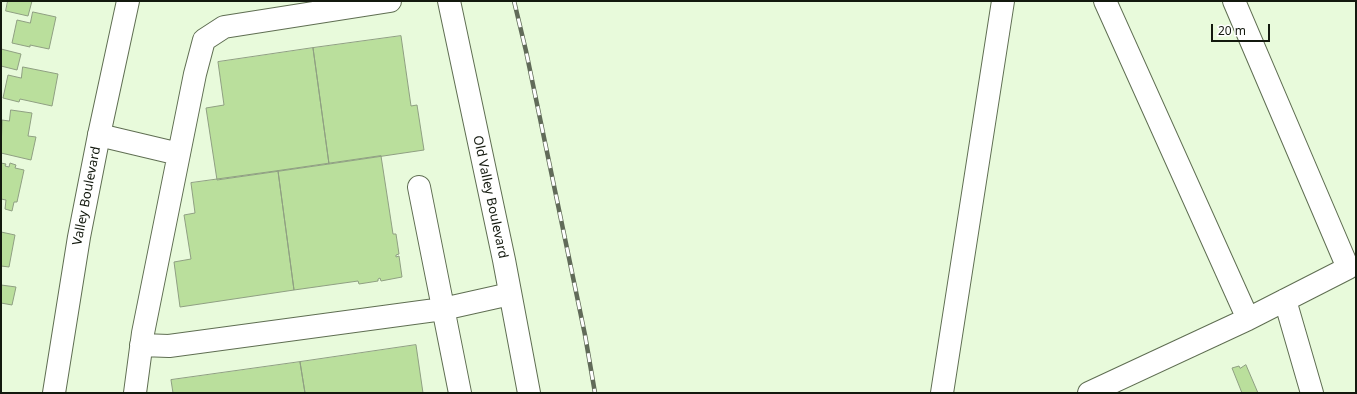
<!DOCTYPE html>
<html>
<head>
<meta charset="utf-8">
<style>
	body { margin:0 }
	#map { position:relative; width:1357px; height:394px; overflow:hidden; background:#e8fadb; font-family:"Noto Sans",sans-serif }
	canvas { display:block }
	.frame { position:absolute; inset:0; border:2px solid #13190e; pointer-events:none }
	.scale { position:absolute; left:1211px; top:24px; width:59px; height:18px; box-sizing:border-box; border:2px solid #13190e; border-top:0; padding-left:5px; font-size:12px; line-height:14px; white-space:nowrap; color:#13190e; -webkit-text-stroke:3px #fff; paint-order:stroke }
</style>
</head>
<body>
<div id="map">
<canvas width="1357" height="394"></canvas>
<div class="frame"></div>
<div class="scale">20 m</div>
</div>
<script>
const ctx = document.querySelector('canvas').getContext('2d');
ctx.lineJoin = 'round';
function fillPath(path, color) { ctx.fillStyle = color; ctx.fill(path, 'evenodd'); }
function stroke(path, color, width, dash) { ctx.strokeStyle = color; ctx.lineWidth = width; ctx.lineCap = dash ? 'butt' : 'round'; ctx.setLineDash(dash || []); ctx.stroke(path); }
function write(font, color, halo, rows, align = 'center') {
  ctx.font = font + ' "Noto Sans",sans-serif'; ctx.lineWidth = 3.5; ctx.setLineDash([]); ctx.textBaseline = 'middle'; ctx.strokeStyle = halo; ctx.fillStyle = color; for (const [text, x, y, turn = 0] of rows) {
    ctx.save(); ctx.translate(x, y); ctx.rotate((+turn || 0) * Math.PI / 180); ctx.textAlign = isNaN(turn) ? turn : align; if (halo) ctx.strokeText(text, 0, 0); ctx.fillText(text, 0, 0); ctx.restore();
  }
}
const building = new Path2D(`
	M 8,1 L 32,1 L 28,16 L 6,11 Z
	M 33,12 L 56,17 L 49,49 L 30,45 L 30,47 L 12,43 L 17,20 L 30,23 Z
	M 401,36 L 411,106 L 417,105 L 424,150 L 329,164 L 313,48 Z
	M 313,48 L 329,164 L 217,180 L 206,108 L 224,105 L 218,62 Z
	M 1,49 L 21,54 L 17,70 L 1,66 Z
	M 23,67 L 58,74 L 52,106 L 20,99 L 19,102 L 3,98 L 8,75 L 21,78 Z
	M 11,110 L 32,113 L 28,136 L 36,137 L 31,160 L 1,153 L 2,120 L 9,121 Z
	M 381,156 L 393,234 L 396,234 L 399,254 L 396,255 L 396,257 L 399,256 L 402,277 L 381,281 L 380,278 L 378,279 L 378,281 L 359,284 L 358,281 L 294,290 L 278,171 Z
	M 1,163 L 6,164 L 5,166 L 9,167 L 10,163 L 16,165 L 15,168 L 24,170 L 17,202 L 14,202 L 12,211 L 5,209 L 6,200 L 1,199 Z
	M 278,171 L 294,290 L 180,307 L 174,262 L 191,259 L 184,215 L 195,213 L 191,183 Z
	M 1,232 L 15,235 L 9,267 L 1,266 Z
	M 1,285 L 16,287 L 12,305 L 1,303 Z
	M 416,345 L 423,393 L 305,393 L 300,362 Z
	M 300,362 L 305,393 L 173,393 L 171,380 Z
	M 1246,365 L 1258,393 L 1242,393 L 1232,368 L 1239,366 L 1240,368 Z`);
fillPath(building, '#badf9c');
stroke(building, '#8f9f82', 1);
const minor = new Path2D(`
	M 449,1 L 504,260 L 529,393
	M 1234,1 L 1348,268 L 1248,319
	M 99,135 L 179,154
	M 419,187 L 460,393
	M 1285,300 L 1312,393
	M 141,345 L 169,346 L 443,309 L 510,294
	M 135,393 L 143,333 L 195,74 L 204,40 L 224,27 L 390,1
	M 942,393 L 1003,1
	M 1089,393 L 1248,319 L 1105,1`);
const major = new Path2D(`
	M 54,393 L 79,237 L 99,135 L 128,1`);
stroke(minor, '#5f6e52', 24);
stroke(major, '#5f6e52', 24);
stroke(minor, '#fff', 22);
stroke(major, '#fff', 22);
const rail = new Path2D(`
	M 514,1 L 526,51 L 585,335 L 595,393`);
stroke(rail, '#616b59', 4.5);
stroke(rail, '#fff', 3, [9]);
write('13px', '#13190e', '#fff', [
	["Valley Boulevard",87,196,-79],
	["Old Valley Boulevard",490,197,78]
]);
</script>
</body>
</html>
